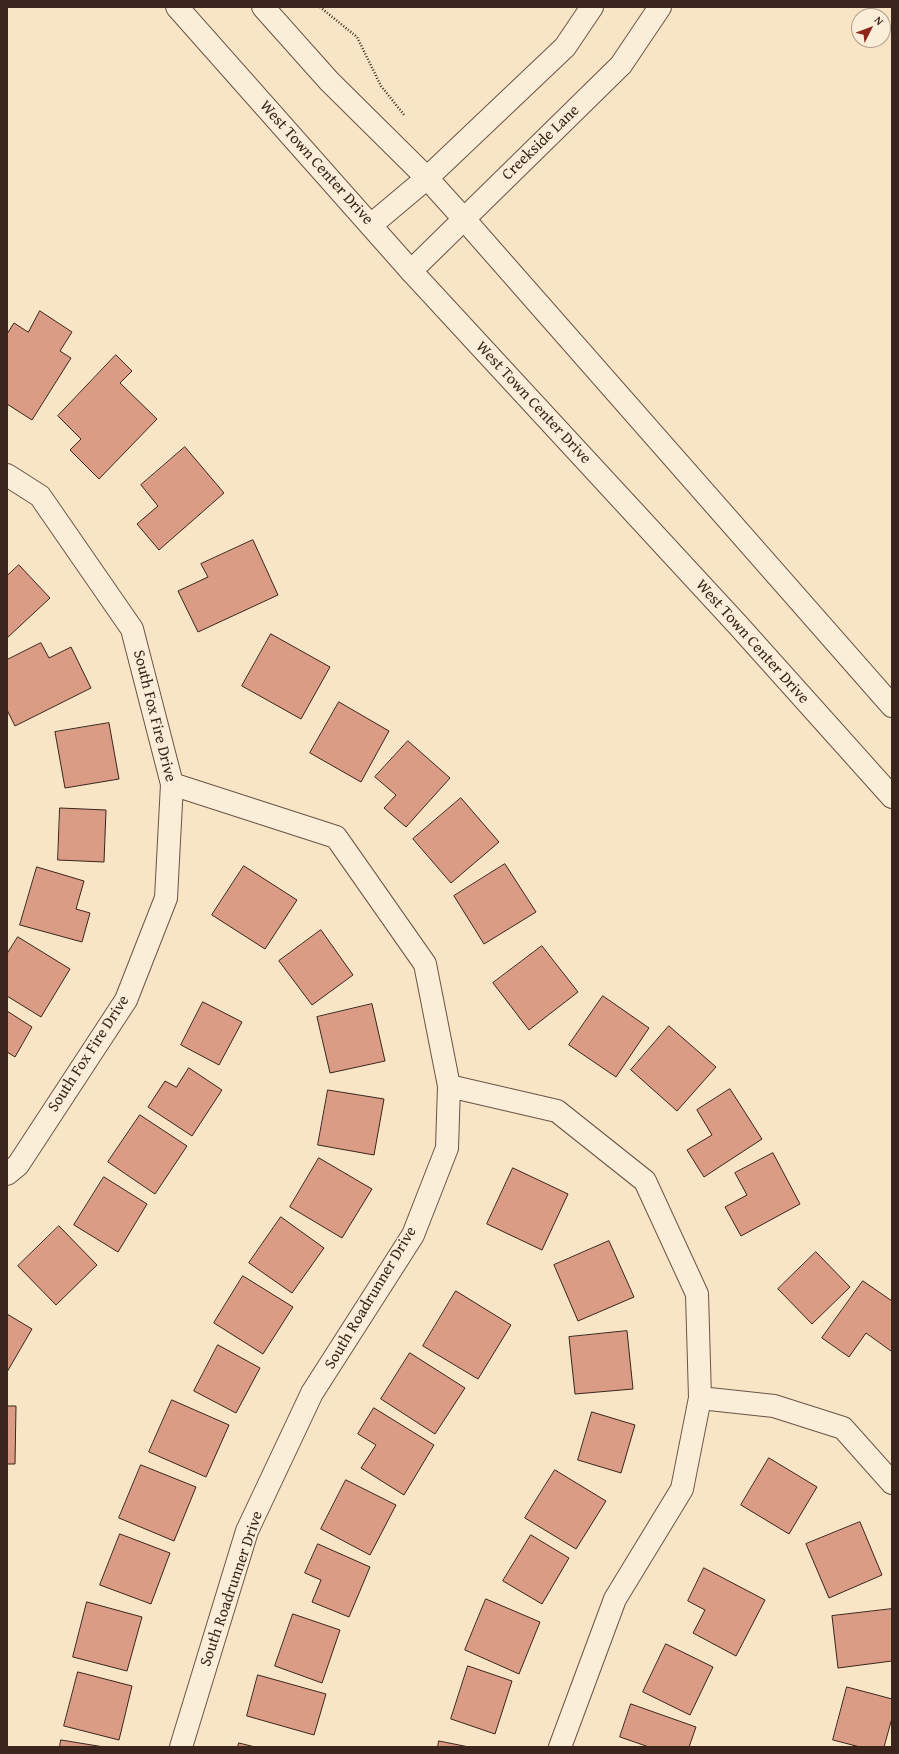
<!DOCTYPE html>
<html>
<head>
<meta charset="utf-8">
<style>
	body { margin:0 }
	#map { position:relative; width:899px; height:1754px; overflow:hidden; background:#f7e5c5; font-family:"Gentium Book Plus",serif }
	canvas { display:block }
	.frame { position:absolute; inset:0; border:8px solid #3b241b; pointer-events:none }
	.north { position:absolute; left:851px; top:8px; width:40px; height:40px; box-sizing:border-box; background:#faeed9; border:1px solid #ae9d8d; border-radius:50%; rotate:48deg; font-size:11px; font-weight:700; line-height:16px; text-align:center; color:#3b241b }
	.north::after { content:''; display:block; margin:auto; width:14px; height:18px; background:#8f2418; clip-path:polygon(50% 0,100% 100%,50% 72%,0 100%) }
</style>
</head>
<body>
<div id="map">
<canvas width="899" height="1754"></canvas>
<div class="frame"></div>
<div class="north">N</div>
</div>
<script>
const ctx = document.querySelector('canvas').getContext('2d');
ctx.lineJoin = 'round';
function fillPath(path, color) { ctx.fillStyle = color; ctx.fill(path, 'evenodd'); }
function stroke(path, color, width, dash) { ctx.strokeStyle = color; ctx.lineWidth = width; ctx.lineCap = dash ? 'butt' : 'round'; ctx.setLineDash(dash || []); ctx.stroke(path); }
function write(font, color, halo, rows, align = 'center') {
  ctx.font = font + ' "Gentium Book Plus",serif'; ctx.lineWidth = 3; ctx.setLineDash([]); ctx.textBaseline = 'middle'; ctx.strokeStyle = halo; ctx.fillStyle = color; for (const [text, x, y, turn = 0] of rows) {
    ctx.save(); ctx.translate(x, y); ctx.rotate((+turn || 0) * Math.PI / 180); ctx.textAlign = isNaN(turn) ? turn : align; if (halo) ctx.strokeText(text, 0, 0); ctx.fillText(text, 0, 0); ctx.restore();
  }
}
const building = new Path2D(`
	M 40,311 L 72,332 L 60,351 L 71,358 L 32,420 L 7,404 L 7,334 L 14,323 L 28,332 Z
	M 116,355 L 132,371 L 120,383 L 157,419 L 99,479 L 70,450 L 81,439 L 58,416 Z
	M 185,447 L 224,493 L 159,550 L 137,524 L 158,506 L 141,485 Z
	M 253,540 L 278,595 L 198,632 L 178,591 L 208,577 L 201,564 Z
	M 19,565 L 50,598 L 7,638 L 7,576 Z
	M 271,634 L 330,667 L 301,719 L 242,686 Z
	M 41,643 L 49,658 L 71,647 L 91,688 L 15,726 L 7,710 L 7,660 Z
	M 339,702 L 389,731 L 361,782 L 310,753 Z
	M 109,723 L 119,779 L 65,788 L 55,732 Z
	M 408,741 L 450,778 L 406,827 L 384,808 L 396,795 L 375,777 Z
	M 461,798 L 499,842 L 451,883 L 413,839 Z
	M 60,808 L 106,810 L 104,862 L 58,860 Z
	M 505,864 L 536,912 L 484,944 L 454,896 Z
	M 244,866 L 297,900 L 265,949 L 212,915 Z
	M 37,867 L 84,881 L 76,909 L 90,913 L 82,942 L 20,925 Z
	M 321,930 L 353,975 L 312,1005 L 279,961 Z
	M 18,937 L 70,969 L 41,1017 L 7,996 L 7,954 Z
	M 542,946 L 578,992 L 529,1030 L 493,983 Z
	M 603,996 L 649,1028 L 616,1077 L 569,1045 Z
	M 203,1002 L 242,1022 L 219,1065 L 181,1045 Z
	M 372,1004 L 385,1061 L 330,1073 L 317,1017 Z
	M 7,1011 L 32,1027 L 15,1057 L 7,1052 Z
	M 669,1026 L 716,1067 L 677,1111 L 631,1070 Z
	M 189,1068 L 222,1090 L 192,1136 L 148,1107 L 165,1081 L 176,1087 Z
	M 730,1089 L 762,1139 L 704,1177 L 687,1150 L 712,1135 L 697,1110 Z
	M 328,1090 L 384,1099 L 374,1155 L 318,1145 Z
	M 140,1115 L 187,1146 L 155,1194 L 108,1162 Z
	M 773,1153 L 800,1204 L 741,1236 L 725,1207 L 747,1195 L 735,1173 Z
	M 319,1158 L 372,1189 L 342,1238 L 290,1207 Z
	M 513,1168 L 568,1194 L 542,1250 L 487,1224 Z
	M 104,1177 L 147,1204 L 118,1252 L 74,1225 Z
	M 281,1217 L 324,1248 L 292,1293 L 249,1263 Z
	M 59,1226 L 97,1265 L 56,1305 L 18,1266 Z
	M 609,1241 L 634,1297 L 578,1321 L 554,1265 Z
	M 816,1252 L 850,1287 L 812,1324 L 778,1289 Z
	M 243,1276 L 293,1307 L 263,1354 L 214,1323 Z
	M 863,1281 L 892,1301 L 892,1349 L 891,1351 L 866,1333 L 849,1357 L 822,1338 Z
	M 456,1291 L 511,1325 L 478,1379 L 423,1346 Z
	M 7,1314 L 32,1329 L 7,1372 Z
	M 627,1331 L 633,1389 L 575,1394 L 569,1337 Z
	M 218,1345 L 260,1368 L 236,1413 L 194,1391 Z
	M 410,1353 L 465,1388 L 435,1434 L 381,1399 Z
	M 172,1400 L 229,1425 L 206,1477 L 149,1452 Z
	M 7,1406 L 16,1406 L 15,1464 L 7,1464 Z
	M 374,1408 L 434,1445 L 404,1495 L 361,1468 L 376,1445 L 358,1434 Z
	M 592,1412 L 635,1425 L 621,1473 L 578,1460 Z
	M 769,1458 L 817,1487 L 789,1534 L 741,1505 Z
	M 141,1465 L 196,1487 L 174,1541 L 119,1518 Z
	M 555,1470 L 606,1501 L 576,1549 L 525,1518 Z
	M 346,1480 L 396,1505 L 370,1555 L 321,1529 Z
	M 860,1522 L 882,1575 L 829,1598 L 806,1544 Z
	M 120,1534 L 170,1553 L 151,1604 L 100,1585 Z
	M 531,1535 L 569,1558 L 542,1604 L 503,1581 Z
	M 318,1544 L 370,1567 L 349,1617 L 312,1602 L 321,1580 L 305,1573 Z
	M 704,1568 L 765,1600 L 736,1656 L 693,1633 L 705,1610 L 688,1601 Z
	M 486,1599 L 540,1622 L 519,1674 L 465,1650 Z
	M 87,1602 L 142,1617 L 127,1671 L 73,1657 Z
	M 892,1609 L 892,1661 L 838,1668 L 832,1616 Z
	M 293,1614 L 340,1630 L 322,1683 L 275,1666 Z
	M 666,1644 L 713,1667 L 690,1715 L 643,1692 Z
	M 468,1666 L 512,1681 L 495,1734 L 451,1719 Z
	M 78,1672 L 132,1686 L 119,1740 L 64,1726 Z
	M 258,1675 L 326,1694 L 314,1735 L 247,1716 Z
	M 847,1687 L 892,1699 L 892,1718 L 884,1747 L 860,1747 L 833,1740 Z
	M 631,1704 L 696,1727 L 689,1747 L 649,1747 L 620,1737 Z
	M 61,1740 L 104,1747 L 60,1747 Z
	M 439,1741 L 469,1747 L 438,1747 Z
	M 239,1743 L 255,1747 L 238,1747 Z`);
fillPath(building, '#da9c84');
stroke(building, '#3b241b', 1);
const minor = new Path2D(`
	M 371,225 L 427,178 L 565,47 L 592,7
	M 411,271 L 621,65 L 660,7
	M 7,475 L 40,496 L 132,629 L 172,784 L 166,898 L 126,1000 L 18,1165 L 7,1174
	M 172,784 L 336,837 L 425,964 L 449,1086 L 447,1148 L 413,1235 L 312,1393 L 247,1531 L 181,1747
	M 449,1086 L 557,1111 L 645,1181 L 697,1294 L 700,1398 L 682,1489 L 615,1599 L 560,1747
	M 700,1398 L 774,1406 L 843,1428 L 892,1483`);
const tertiary = new Path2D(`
	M 177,7 L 411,271 L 737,624 L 892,797
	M 263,7 L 329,81 L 427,178 L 464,219 L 892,706`);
stroke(minor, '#6a5446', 24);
stroke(tertiary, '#6a5446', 24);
stroke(new Path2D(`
	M 320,7 L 357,37 L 381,86 L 405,116`), '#3b241b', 2.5, [1, 2]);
stroke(minor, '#faeed9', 22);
stroke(tertiary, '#faeed9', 22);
write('16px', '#3b241b', '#faeed9', [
	["Creekside Lane",541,143,-44],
	["West Town Center Drive",316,163,48],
	["West Town Center Drive",533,403,47],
	["West Town Center Drive",752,642,48],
	["South Fox Fire Drive",154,716,76],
	["South Fox Fire Drive",89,1054,-57],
	["South Roadrunner Drive",371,1298,-59],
	["South Roadrunner Drive",232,1589,-71]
]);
</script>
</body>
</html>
